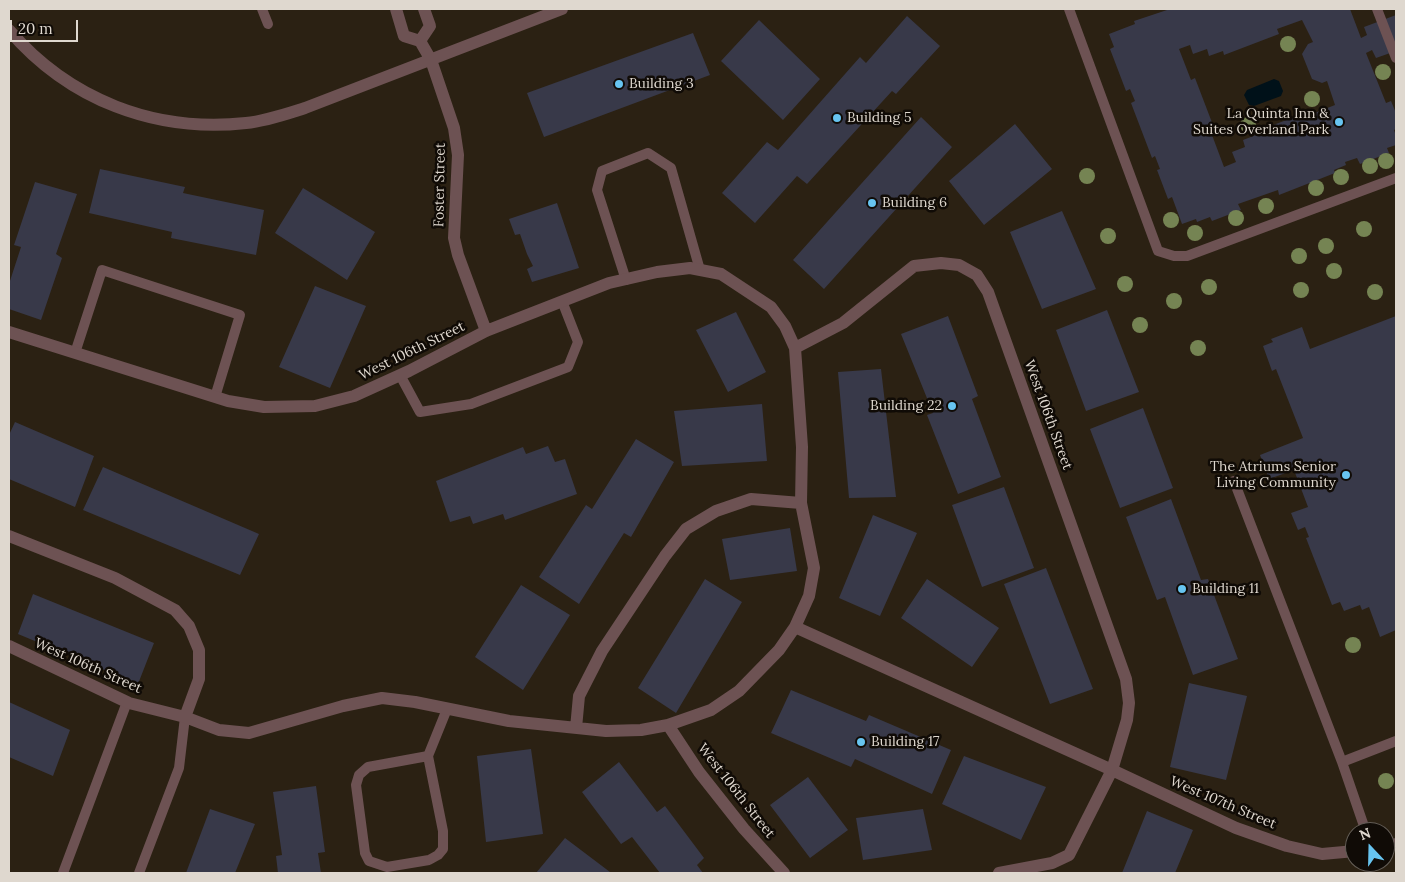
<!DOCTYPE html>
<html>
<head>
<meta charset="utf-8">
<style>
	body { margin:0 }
	#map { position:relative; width:1405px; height:882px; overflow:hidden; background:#2b2113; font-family:Lora,serif }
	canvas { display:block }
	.frame { position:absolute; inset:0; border:10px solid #dfd8cf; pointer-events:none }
	.north { position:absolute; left:1345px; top:822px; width:50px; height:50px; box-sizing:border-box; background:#100b06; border:1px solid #635d56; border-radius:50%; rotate:339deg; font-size:14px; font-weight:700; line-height:20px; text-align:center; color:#dfd8cf }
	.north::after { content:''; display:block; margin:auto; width:18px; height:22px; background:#67c4f0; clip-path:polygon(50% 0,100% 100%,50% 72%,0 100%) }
	.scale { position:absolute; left:10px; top:20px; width:68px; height:22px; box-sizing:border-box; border:2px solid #dfd8cf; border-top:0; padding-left:6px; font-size:15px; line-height:18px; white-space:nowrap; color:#dfd8cf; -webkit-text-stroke:4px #100b06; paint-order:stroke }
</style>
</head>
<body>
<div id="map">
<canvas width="1405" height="882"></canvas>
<div class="frame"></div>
<div class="north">N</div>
<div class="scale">20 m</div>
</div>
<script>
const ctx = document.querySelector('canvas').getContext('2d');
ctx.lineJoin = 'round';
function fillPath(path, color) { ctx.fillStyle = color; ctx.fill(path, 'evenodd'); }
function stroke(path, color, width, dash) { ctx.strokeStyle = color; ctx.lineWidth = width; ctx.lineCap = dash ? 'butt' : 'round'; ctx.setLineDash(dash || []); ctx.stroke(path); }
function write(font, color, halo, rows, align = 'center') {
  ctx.font = font + ' Lora,serif'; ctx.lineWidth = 5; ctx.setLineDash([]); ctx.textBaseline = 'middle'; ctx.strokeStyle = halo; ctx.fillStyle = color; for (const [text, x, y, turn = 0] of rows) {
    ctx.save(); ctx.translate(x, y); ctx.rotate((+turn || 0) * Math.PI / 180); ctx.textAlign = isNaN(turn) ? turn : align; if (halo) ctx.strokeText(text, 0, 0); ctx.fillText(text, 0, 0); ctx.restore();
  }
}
fillPath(new Path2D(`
	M 1274,79 L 1279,81 L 1283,91 L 1281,96 L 1254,106 L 1249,105 L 1244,95 L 1247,90 Z`), '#001119');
fillPath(new Path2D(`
	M 1170,9 L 1350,9 L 1361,38 L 1367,35 L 1364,27 L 1396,15 L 1396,51 L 1376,58 L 1372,50 L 1366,53 L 1386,103 L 1391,101 L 1396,113 L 1396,129 L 1394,130 L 1396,136 L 1396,145 L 1387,148 L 1389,153 L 1360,164 L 1357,158 L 1345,162 L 1346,165 L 1334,170 L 1335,173 L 1279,195 L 1278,190 L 1238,204 L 1241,210 L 1212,221 L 1210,217 L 1197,222 L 1196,219 L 1182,224 L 1172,197 L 1168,199 L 1157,170 L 1160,169 L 1155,156 L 1152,158 L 1131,103 L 1135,101 L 1130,89 L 1126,91 L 1110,49 L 1114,47 L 1109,34 L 1135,24 L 1134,21 ZM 1302,20 L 1313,42 L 1308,44 L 1302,54 L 1312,79 L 1322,83 L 1327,81 L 1335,105 L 1312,114 L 1310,111 L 1255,132 L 1256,135 L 1243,140 L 1245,147 L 1232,152 L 1236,162 L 1224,167 L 1212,135 L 1216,133 L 1195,78 L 1191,80 L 1179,49 L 1190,45 L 1193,54 L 1207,49 L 1209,56 L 1223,51 L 1224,55 L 1279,34 L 1277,29 Z
	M 907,16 L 940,46 L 896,94 L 892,91 L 807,184 L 797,176 L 755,223 L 722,193 L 767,142 L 778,150 L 860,57 L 866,63 Z
	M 759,20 L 820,79 L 783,120 L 721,61 Z
	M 693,33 L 710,75 L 544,137 L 527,93 Z
	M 921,117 L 952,147 L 824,289 L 793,260 Z
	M 1015,124 L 1052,169 L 984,225 L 949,181 Z
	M 100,169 L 185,187 L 183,193 L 264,210 L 256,255 L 171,238 L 172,232 L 89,213 Z
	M 35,182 L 77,194 L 56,254 L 62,258 L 41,320 L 9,309 L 9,284 L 21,247 L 14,245 Z
	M 303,188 L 375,232 L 347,280 L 275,233 Z
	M 557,203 L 579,268 L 532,282 L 527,269 L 533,266 L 527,254 L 520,234 L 515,235 L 509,219 Z
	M 1062,211 L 1096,289 L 1042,309 L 1010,232 Z
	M 315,286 L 366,306 L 330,388 L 279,367 Z
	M 1107,310 L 1139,392 L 1086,411 L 1056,330 Z
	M 736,312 L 766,372 L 728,392 L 696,330 Z
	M 948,316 L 978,396 L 972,399 L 1001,477 L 958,494 L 927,415 L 933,413 L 901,334 Z
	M 1396,316 L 1396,630 L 1380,637 L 1369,607 L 1362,610 L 1360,605 L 1344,611 L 1340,602 L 1332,605 L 1306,538 L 1309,537 L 1305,527 L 1298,530 L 1291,513 L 1308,507 L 1294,470 L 1269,479 L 1260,455 L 1303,438 L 1276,369 L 1272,371 L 1263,346 L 1273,342 L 1271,339 L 1302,327 L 1310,349 Z
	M 881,369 L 896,497 L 849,498 L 838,372 Z
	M 762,404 L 767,461 L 682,466 L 674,411 Z
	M 1143,408 L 1173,488 L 1120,508 L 1090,429 Z
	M 15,422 L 94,456 L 75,507 L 9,479 L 9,435 Z
	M 636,439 L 674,462 L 631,537 L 624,533 L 579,604 L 539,577 L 586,505 L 592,509 Z
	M 548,446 L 555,462 L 565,459 L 577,494 L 505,520 L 503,514 L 473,524 L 470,516 L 450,522 L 436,481 L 523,447 L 526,454 Z
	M 103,467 L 259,534 L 240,575 L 83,510 Z
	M 1004,487 L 1034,568 L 982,587 L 952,505 Z
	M 1171,499 L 1201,580 L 1208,579 L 1238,659 L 1193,675 L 1165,597 L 1157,600 L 1126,517 Z
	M 873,515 L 917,533 L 880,616 L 839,598 Z
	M 790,528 L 797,571 L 730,580 L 722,539 Z
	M 1046,568 L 1093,689 L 1050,704 L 1004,584 Z
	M 705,579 L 742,602 L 676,713 L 638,688 Z
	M 927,579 L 999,628 L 972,667 L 901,618 Z
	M 521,585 L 570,615 L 523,690 L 475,657 Z
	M 33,594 L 154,643 L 138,684 L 18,634 Z
	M 1189,683 L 1247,696 L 1226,780 L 1170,767 Z
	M 791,690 L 866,721 L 869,715 L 951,750 L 932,794 L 855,759 L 851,767 L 771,733 Z
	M 9,702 L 70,730 L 53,776 L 9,757 Z
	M 531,749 L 543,834 L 486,842 L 477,756 Z
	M 964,756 L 1046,787 L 1021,840 L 942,804 Z
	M 619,762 L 657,812 L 665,806 L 704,858 L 697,865 L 703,873 L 660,873 L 632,837 L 621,844 L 582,792 Z
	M 808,777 L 848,830 L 810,858 L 770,805 Z
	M 316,786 L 325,852 L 318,853 L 321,873 L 278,873 L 276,856 L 282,855 L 273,792 Z
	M 210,809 L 255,824 L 235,873 L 186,873 Z
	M 923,809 L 932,850 L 863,860 L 856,818 Z
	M 1147,811 L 1193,830 L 1175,873 L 1122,873 Z
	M 565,838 L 610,872 L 609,873 L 536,873 Z`), '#383949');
stroke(new Path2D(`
	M 262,9 L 268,24
	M 1069,9 L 1158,251 L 1174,256 L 1187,256 L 1396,178
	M 1377,9 L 1396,58
	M 626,280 L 597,190 L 602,171 L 648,153 L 671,168 L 700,270
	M 75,353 L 102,270 L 240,315 L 215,397
	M 400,375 L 420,412 L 471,404 L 568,367 L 578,342 L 562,301
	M 1234,481 L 1342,762 L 1366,832
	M 428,756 L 368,767 L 359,775 L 356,785 L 365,853 L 369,861 L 387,867 L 429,860 L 438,855 L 443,849 L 443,831 L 428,756 L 447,709
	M 1342,762 L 1396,741
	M 63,873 L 127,702
	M 139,873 L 179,768 L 185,717`), '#6d5253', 10);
stroke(new Path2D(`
	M 396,9 L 404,36 L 420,41 L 431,60 L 454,128 L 458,155 L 454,238 L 458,255 L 486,331
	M 9,30 C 69,100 155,133 246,123 C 266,121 286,114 305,108 L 562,9
	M 420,41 L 430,26 L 424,9
	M 9,332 L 228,401 L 264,407 L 315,406 L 354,396 L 409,371 L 486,331 L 609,283 L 657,272 L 690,268 L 721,274 L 771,307 L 785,326 L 795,348 L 802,447 L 801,503 L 814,568 L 809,596 L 795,627 L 779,650 L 739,691 L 711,710 L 668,725 L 641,730 L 606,731 L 509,721 L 415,702 L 382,698 L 343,706 L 249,733 L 219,730 L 185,717 L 129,703 L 9,646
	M 795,348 L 843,323 L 914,266 L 941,263 L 959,265 L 977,275 L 988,292 L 1126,679 L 1129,703 L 1127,720 L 1112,770 L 1069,855 L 1052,863 L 999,873
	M 9,536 L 115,578 L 175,610 L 189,626 L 199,650 L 199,679 L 185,717
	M 795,627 L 1112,770 L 1236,828 L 1287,846 L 1322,854 L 1355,851
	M 668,725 L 699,772 L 744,829 L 784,873
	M 576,728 L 579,696 L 602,651 L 665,556 L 686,529 L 716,511 L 751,499 L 801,503
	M 1385,847 L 1396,844`), '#6d5253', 12);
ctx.fillStyle = '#758453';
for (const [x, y] of [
	[1288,44],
	[1383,72],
	[1312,99],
	[1248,125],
	[1386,161],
	[1370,166],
	[1087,176],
	[1341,177],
	[1316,188],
	[1266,206],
	[1236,218],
	[1171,220],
	[1364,229],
	[1195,233],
	[1108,236],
	[1326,246],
	[1299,256],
	[1334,271],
	[1125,284],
	[1209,287],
	[1301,290],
	[1375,292],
	[1174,301],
	[1140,325],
	[1198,348],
	[1353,645],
	[1386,781]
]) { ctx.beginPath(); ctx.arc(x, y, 8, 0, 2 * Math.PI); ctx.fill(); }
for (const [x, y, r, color] of [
	[619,84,5,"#67c4f0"],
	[837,118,5,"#67c4f0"],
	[1339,122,5,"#67c4f0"],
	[872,203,5,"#67c4f0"],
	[952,406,5,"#67c4f0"],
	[1346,475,5,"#67c4f0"],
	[1182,589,5,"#67c4f0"],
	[861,742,5,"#67c4f0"]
]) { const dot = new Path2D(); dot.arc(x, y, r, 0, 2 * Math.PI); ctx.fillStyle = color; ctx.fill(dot); stroke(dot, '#100b06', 2); }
write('14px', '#dfd8cf', '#100b06', [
	["Building 3",629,84],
	["La Quinta Inn &",1329,114,"right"],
	["Suites Overland Park",1329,130,"right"],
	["Building 5",847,118],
	["Building 6",882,203],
	["Building 22",942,406,"right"],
	["The Atriums Senior",1336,467,"right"],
	["Living Community",1336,483,"right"],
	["Building 11",1192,589],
	["Building 17",871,742]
], 'left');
write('14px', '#dfd8cf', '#100b06', [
	["Foster Street",440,185,-89],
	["West 106th Street",412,351,-26],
	["West 106th Street",1048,415,70],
	["West 106th Street",88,666,24],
	["West 106th Street",736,791,52],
	["West 107th Street",1223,803,23]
]);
</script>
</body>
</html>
